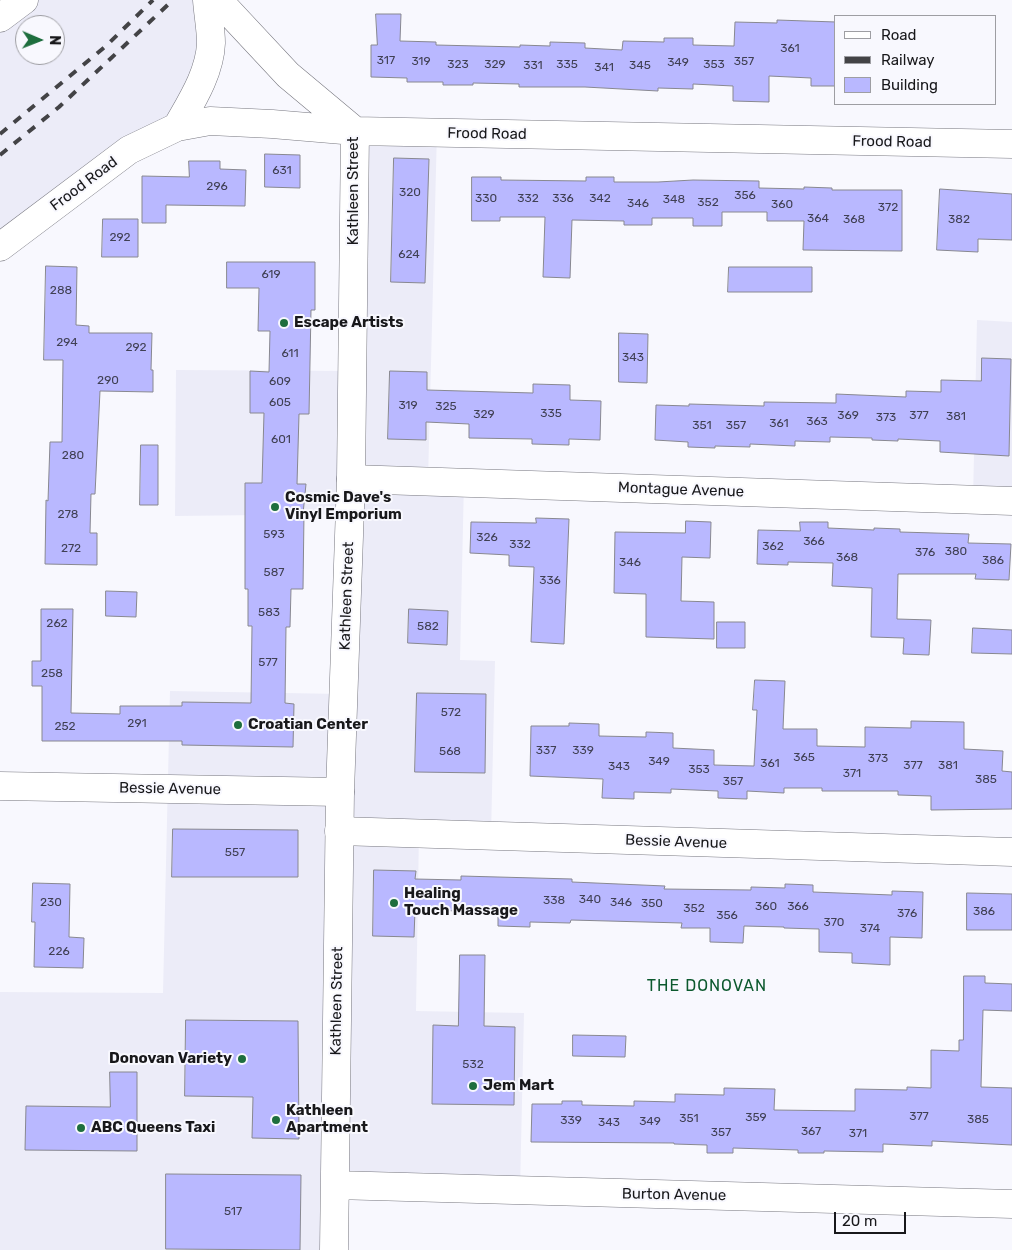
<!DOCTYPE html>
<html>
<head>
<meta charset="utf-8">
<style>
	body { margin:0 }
	#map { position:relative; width:1012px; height:1250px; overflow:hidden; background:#f8f8fe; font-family:Rubik,sans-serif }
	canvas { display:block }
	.legend { position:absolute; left:834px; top:15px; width:162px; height:90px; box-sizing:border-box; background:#f8f8fe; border:1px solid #9e9ea3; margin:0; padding:6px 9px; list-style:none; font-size:15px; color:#18181b }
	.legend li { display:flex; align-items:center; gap:10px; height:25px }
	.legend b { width:25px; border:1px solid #9e9ea3 }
	.north { position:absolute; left:15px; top:15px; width:50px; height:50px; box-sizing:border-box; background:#f8f8fe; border:1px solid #9e9ea3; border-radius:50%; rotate:91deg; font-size:14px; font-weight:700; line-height:20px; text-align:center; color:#18181b }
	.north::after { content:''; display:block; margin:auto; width:18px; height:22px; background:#1e6e3e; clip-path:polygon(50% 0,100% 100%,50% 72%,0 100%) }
	.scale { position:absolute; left:834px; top:1212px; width:72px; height:22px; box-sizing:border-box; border:2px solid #18181b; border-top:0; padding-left:6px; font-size:15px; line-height:18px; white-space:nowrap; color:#18181b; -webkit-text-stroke:4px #f8f8fe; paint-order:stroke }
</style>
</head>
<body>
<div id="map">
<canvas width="1012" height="1250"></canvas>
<ul class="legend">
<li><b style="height:6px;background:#fff"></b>Road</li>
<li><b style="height:6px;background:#434346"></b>Railway</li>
<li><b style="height:14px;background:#b9b8ff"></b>Building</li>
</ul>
<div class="north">N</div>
<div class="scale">20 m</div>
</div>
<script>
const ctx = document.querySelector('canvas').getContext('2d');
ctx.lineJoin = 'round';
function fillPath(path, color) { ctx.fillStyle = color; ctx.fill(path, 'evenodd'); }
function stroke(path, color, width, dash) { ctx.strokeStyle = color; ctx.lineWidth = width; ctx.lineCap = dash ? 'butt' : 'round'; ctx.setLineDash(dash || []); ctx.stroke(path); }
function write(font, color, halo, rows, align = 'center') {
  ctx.font = font + ' Rubik,sans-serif'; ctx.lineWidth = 4; ctx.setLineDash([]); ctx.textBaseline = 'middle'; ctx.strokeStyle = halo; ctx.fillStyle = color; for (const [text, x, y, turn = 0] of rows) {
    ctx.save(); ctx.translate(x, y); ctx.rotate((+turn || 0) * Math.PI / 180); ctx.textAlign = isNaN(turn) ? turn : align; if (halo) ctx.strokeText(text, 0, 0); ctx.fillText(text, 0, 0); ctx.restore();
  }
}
fillPath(new Path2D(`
	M 27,0 L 204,0 L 208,44 L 175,125 L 0,243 L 0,20 ZM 25,25 L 55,25 L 55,55 L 25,55 Z
	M 437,131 L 428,480 L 464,481 L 460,660 L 495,661 L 491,835 L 419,832 L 416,1011 L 524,1013 L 520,1190 L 333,1184 L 330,1250 L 0,1250 L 0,992 L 163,993 L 170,691 L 341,694 L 347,514 L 175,516 L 176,370 L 350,371 L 352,135 Z
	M 977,320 L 1012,322 L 1012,500 L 973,499 Z`), '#ececf8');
const building = new Path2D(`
	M 376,14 L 401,14 L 400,41 L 436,42 L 436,45 L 520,47 L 520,45 L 550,46 L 550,42 L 585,43 L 585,48 L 622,50 L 623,41 L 664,42 L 664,38 L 693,38 L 693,45 L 734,46 L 735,22 L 777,23 L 777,20 L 836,22 L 836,86 L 811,86 L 811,78 L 769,76 L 769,102 L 733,101 L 733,86 L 693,84 L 693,89 L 658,88 L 658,91 L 585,87 L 519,87 L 519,84 L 473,83 L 473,85 L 443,85 L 443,82 L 407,82 L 407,78 L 371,77 L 371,45 L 377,45 Z
	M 265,154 L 300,155 L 300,188 L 265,187 Z
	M 394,158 L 429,159 L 425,283 L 391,282 Z
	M 189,161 L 220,161 L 220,169 L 246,170 L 245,206 L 166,205 L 166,223 L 142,223 L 142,176 L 189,177 Z
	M 472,177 L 501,177 L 501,180 L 586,181 L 586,177 L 614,177 L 614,182 L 658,182 L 693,180 L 759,181 L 759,188 L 804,189 L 804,187 L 832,188 L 832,190 L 902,190 L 902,251 L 803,250 L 804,221 L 767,221 L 767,212 L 722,212 L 722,226 L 693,226 L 693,218 L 652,218 L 652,225 L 624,225 L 624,221 L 572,220 L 570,278 L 543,277 L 545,217 L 500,217 L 500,221 L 472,221 Z
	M 940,189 L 1012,194 L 1012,240 L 978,239 L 978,252 L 937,250 Z
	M 103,219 L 138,219 L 138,257 L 102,257 Z
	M 227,262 L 315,262 L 315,310 L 311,310 L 309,414 L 299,414 L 297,484 L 306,484 L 303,514 L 304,514 L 303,589 L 291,589 L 290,627 L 286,627 L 285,703 L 294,704 L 293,747 L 182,745 L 182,741 L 42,741 L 42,686 L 32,686 L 32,661 L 41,661 L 41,609 L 73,609 L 71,713 L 120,714 L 120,706 L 182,706 L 182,702 L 251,703 L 252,626 L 248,626 L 248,589 L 245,589 L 245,483 L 262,483 L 264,413 L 250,413 L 250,371 L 269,372 L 270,331 L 258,331 L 259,288 L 227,288 Z
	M 46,266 L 77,267 L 76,325 L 89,326 L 89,333 L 152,333 L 151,370 L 153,370 L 153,392 L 100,391 L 95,494 L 91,494 L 90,533 L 97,533 L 97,565 L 45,564 L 46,500 L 48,501 L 50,442 L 62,442 L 63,360 L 44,360 Z
	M 729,267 L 812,267 L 812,292 L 728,292 Z
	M 619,333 L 648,334 L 647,383 L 619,382 Z
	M 982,358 L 1011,359 L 1009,456 L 940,452 L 940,441 L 898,439 L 898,441 L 872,440 L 872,438 L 830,437 L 830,442 L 795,441 L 795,446 L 750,444 L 750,447 L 715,446 L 715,448 L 688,447 L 688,442 L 655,440 L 656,405 L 689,406 L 689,404 L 764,406 L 764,402 L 836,403 L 836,394 L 906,397 L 906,391 L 941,392 L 941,380 L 981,381 Z
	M 390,371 L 427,372 L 427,390 L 533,393 L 533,384 L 570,385 L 570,400 L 601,401 L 600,440 L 569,439 L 569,445 L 532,444 L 532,439 L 469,438 L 469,424 L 426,422 L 426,440 L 388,439 Z
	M 141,445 L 158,445 L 158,505 L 140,505 Z
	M 536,518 L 569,519 L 564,644 L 531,642 L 534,567 L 509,566 L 509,555 L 470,553 L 471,522 L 536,523 Z
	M 686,521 L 711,522 L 710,558 L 682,557 L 681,601 L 714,602 L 714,639 L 646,637 L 646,594 L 614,593 L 615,532 L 685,533 Z
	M 800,522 L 828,522 L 828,528 L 874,530 L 874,528 L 900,529 L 900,532 L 969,534 L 968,543 L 1011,544 L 1009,580 L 975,579 L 976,574 L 898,574 L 897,619 L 931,620 L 929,655 L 903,654 L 904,638 L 871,637 L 872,588 L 832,586 L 833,563 L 788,562 L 788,565 L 757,564 L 758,530 L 800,531 Z
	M 106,591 L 137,592 L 136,617 L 106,616 Z
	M 409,609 L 448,611 L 447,645 L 408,643 Z
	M 717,622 L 745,622 L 745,648 L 717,648 Z
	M 973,628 L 1012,630 L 1012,654 L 972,653 Z
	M 755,680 L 785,681 L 783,729 L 817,729 L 817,746 L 865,747 L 865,727 L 911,728 L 911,721 L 964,722 L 964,749 L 1003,751 L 1002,771 L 1012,772 L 1012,809 L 931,810 L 931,796 L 898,795 L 898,791 L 822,791 L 822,788 L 784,788 L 784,793 L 747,791 L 747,799 L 718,798 L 718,791 L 671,789 L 671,793 L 634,792 L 634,799 L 602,798 L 603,779 L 530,776 L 531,726 L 569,726 L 569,723 L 599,724 L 599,736 L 646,737 L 646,732 L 673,733 L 673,748 L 714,750 L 714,765 L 754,766 L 757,710 L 753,710 Z
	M 417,693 L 486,694 L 485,773 L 415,772 Z
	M 173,829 L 298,830 L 298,877 L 172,877 Z
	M 374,870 L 416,871 L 415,879 L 461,880 L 461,876 L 572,879 L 572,882 L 665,886 L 664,889 L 751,890 L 751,887 L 785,888 L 785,884 L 813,885 L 813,892 L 892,895 L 892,891 L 923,892 L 922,938 L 890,937 L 890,965 L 852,963 L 852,953 L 819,952 L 819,929 L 784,928 L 784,927 L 744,926 L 743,943 L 710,942 L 710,928 L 681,928 L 682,923 L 571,920 L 570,923 L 530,922 L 530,927 L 498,926 L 498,915 L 461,914 L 461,911 L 415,910 L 414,937 L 373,936 Z
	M 33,883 L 70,884 L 69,937 L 84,938 L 83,968 L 34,967 L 35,922 L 32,922 Z
	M 967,893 L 1012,894 L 1012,930 L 967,930 Z
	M 460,955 L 485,955 L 484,1026 L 515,1027 L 514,1105 L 432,1104 L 433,1025 L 458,1026 Z
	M 964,976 L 985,976 L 985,983 L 1012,984 L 1012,1011 L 983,1010 L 981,1087 L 1012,1088 L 1012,1145 L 932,1141 L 932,1146 L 883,1144 L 883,1152 L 824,1151 L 824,1153 L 798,1153 L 798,1150 L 733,1148 L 733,1153 L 707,1153 L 707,1145 L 674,1144 L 674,1143 L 531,1142 L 532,1104 L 562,1104 L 562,1101 L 582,1101 L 582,1105 L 634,1106 L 634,1101 L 675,1102 L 675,1094 L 724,1095 L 724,1088 L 775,1089 L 774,1110 L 855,1111 L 855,1089 L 907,1090 L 907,1087 L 931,1088 L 931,1050 L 959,1051 L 959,1040 L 963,1040 Z
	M 186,1020 L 298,1021 L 299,1139 L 252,1138 L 253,1097 L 185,1096 Z
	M 573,1035 L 626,1036 L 625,1057 L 573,1056 Z
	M 110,1072 L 137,1072 L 137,1151 L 25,1150 L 26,1106 L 110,1107 Z
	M 166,1174 L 301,1175 L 300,1250 L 166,1249 Z`);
fillPath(building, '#b9b8ff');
stroke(building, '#888890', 1);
const minor = new Path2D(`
	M 351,479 L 1012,501
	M 0,786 L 340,792
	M 339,831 L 1012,852`);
const tertiary = new Path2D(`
	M 218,0 L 288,75 L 355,131 L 351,479 L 340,792 L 334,1250
	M 0,18 L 24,0
	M 177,127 C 191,102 210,73 211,43 C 211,29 208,14 207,0
	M 0,247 L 129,150 L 177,127 L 210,121 L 272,124 L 355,131 L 1012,144
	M 335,1185 L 1012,1204`);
stroke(minor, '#787880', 29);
stroke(tertiary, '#787880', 29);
stroke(minor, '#fff', 28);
stroke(tertiary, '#fff', 28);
stroke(new Path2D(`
	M 0,134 L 106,46 L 153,0
	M 0,155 L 59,107 L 173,0`), '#434346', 4, [9, 9]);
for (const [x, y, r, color] of [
	[284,323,5,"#1e6e3e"],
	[275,507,5,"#1e6e3e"],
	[238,725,5,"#1e6e3e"],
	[394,903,5,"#1e6e3e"],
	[242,1059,5,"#1e6e3e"],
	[473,1086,5,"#1e6e3e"],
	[276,1120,5,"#1e6e3e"],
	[81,1128,5,"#1e6e3e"]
]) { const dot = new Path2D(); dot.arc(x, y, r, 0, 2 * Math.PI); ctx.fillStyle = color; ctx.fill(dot); stroke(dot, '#f8f8fe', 2); }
write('12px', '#404054', null, [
	["361",790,49],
	["317",386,61],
	["319",421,62],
	["357",744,62],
	["349",678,63],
	["323",458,65],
	["329",495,65],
	["335",567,65],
	["353",714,65],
	["331",533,66],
	["345",640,66],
	["341",604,68],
	["631",282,171],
	["296",217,187],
	["320",410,193],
	["356",745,196],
	["330",486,199],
	["332",528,199],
	["336",563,199],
	["342",600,199],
	["348",674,200],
	["352",708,203],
	["346",638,204],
	["360",782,205],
	["372",888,208],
	["364",818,219],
	["368",854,220],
	["382",959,220],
	["292",120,238],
	["624",409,255],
	["619",271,275],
	["288",61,291],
	["294",67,343],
	["292",136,348],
	["611",290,354],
	["343",633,358],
	["290",108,381],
	["609",280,382],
	["605",280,403],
	["319",408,406],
	["325",446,407],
	["335",551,414],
	["329",484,415],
	["369",848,416],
	["377",919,416],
	["381",956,417],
	["373",886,418],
	["363",817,422],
	["361",779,424],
	["351",702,426],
	["357",736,426],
	["601",281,440],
	["280",73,456],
	["278",68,515],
	["593",274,535],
	["326",487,538],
	["366",814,542],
	["332",520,545],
	["362",773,547],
	["272",71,549],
	["380",956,552],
	["376",925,553],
	["368",847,558],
	["386",993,561],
	["346",630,563],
	["587",274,573],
	["336",550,581],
	["583",269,613],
	["262",57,624],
	["582",428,627],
	["577",268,663],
	["258",52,674],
	["572",451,713],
	["291",137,724],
	["252",65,727],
	["337",546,751],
	["339",583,751],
	["568",450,752],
	["365",804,758],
	["373",878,759],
	["349",659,762],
	["361",770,764],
	["377",913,766],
	["381",948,766],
	["343",619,767],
	["353",699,770],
	["371",852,774],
	["385",986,780],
	["357",733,782],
	["557",235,853],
	["340",590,900],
	["338",554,901],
	["230",51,903],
	["346",621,903],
	["350",652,904],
	["360",766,907],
	["366",798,907],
	["352",694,909],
	["386",984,912],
	["376",907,914],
	["356",727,916],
	["370",834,923],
	["374",870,929],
	["226",59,952],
	["532",473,1065],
	["377",919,1117],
	["359",756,1118],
	["351",689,1119],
	["385",978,1120],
	["339",571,1121],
	["349",650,1122],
	["343",609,1123],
	["367",811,1132],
	["357",721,1133],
	["371",858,1134],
	["517",233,1212]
]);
write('15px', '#18181b', '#f8f8fe', [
	["Frood Road",487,134,1],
	["Frood Road",892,142,1],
	["Frood Road",84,184,-37],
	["Kathleen Street",354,191,-90],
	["Montague Avenue",681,490,2],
	["Kathleen Street",347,596,-88],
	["Bessie Avenue",170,789,1],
	["Bessie Avenue",676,842,2],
	["Kathleen Street",337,1001,-89],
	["Burton Avenue",674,1195,1]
]);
write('bold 15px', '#18181b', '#f8f8fe', [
	["Escape Artists",294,323],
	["Cosmic Dave's",285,498],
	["Vinyl Emporium",285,515],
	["Croatian Center",248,725],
	["Healing",404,894],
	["Touch Massage",404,911],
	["Donovan Variety",232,1059,"right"],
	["Jem Mart",483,1086],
	["Kathleen",286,1111],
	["Apartment",286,1128],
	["ABC Queens Taxi",91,1128]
], 'left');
ctx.letterSpacing = '1px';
write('16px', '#0c592e', '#f8f8fe', [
	["THE DONOVAN",707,986]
]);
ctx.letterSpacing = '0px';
</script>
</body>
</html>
